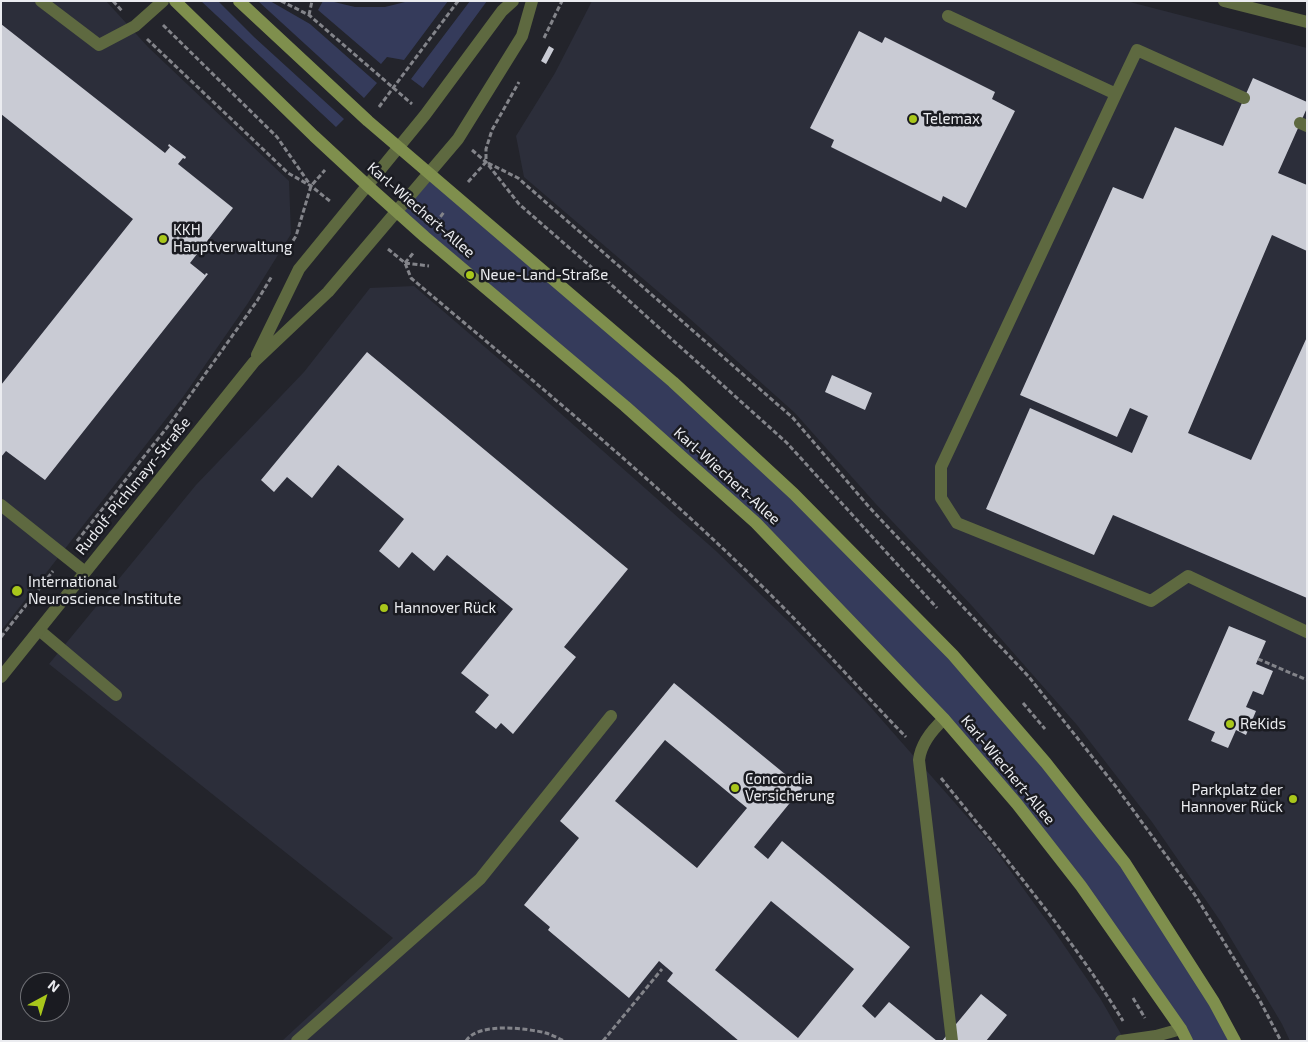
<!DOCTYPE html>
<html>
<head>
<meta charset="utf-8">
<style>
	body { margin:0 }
	#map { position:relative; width:1308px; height:1042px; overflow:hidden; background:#23242b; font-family:"Exo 2",sans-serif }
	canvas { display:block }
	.frame { position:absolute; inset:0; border:2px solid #ebecf0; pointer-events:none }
	.north { position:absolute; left:20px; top:972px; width:50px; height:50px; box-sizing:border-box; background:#1a1b21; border:1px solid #6e6f74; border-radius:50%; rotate:39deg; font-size:14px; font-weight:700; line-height:20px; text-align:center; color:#ebecf0 }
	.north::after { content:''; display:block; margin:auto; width:18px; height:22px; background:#a9c71b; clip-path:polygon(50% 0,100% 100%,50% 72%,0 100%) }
</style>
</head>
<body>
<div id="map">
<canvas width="1308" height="1042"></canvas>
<div class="frame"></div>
<div class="north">N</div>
</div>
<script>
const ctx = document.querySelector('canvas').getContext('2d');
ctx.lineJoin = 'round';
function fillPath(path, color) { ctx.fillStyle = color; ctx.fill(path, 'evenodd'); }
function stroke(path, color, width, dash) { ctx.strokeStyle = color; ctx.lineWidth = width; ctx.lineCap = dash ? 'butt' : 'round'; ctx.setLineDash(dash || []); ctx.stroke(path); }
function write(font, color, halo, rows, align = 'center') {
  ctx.font = font + ' "Exo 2",sans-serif'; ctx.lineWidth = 5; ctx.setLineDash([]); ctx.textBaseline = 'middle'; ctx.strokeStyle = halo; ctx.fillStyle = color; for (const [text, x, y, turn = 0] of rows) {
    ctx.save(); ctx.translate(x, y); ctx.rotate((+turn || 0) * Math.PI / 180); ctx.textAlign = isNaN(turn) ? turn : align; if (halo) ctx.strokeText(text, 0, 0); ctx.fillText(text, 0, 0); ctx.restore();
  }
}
fillPath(new Path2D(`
	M 1,1 L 106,1 L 148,47 L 289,181 L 291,234 L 248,303 L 183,397 L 1,631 Z
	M 592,1 L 1126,1 L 1307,48 L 1307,1041 L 1290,1041 L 1282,1024 L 1221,922 L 1152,822 L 1077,725 L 973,607 L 875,503 L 795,413 L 689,318 L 524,177 L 516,136 L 555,73 Z
	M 414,286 L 507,366 L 716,551 L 791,624 L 867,703 L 991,844 L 1057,935 L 1100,998 L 1125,1041 L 282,1041 L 393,938 L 49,664 L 196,485 L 304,372 L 370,288 Z`), '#2c2e3a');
fillPath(new Path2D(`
	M 201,1 L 218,1 L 254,37 L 344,119 L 336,127 Z
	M 258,1 L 270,1 L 310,24 L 377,83 L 364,98 Z
	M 323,1 L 330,1 L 355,7 L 385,7 L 409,1 L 448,1 L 404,60 L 387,57 L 381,64 L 318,10 Z
	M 470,1 L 487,1 L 423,88 L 411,79 Z
	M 430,174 L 673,382 L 953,655 L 1125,863 L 1235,1041 L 1187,1041 L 1017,804 L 756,523 L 396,211 Z`), '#353b5b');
fillPath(new Path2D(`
	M 1,24 L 165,153 L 170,147 L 168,146 L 169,144 L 186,157 L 185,159 L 183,158 L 178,164 L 233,208 L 190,263 L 205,275 L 206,273 L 208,274 L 45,480 L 6,451 L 1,457 L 1,385 L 133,219 L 1,114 Z
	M 859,31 L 882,43 L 885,37 L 995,92 L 992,99 L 1015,111 L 966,208 L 943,196 L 941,202 L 831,147 L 834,140 L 810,128 Z
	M 549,46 L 554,49 L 546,64 L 541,61 Z
	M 1253,78 L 1307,102 L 1307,108 L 1278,173 L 1307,185 L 1307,251 L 1272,235 L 1188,433 L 1251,460 L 1307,337 L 1307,598 L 1113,515 L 1094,555 L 986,509 L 1030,408 L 1132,453 L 1148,416 L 1130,408 L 1117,437 L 1020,395 L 1113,187 L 1143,199 L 1175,127 L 1223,146 Z
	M 367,352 L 628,569 L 564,647 L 576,657 L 513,734 L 501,723 L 496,729 L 475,712 L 489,695 L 461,673 L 513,609 L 447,555 L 434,571 L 412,552 L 399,568 L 379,551 L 404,519 L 338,465 L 312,498 L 287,477 L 274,492 L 261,480 Z
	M 832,375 L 872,393 L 865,410 L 825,392 Z
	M 1229,626 L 1266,641 L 1256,664 L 1273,671 L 1263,695 L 1253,691 L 1246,707 L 1256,711 L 1246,735 L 1236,730 L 1228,748 L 1211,741 L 1215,732 L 1188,720 Z
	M 674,683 L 802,788 L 754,847 L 768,859 L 782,841 L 910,947 L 862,1006 L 875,1018 L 889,1002 L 937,1041 L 739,1041 L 667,981 L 673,973 L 659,961 L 629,998 L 548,930 L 550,927 L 524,905 L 579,838 L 560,821 ZM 665,740 L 747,808 L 697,868 L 615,801 ZM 771,901 L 854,969 L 798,1038 L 715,970 Z
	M 981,994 L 1007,1015 L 986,1041 L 942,1041 Z`), '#c9cbd4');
stroke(new Path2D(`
	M 113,1 L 123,12
	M 281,1 L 309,15 L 412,104
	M 309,15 L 312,1
	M 163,25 L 277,137 L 311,186
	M 544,38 L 562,1
	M 147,39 L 288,173 L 311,186 L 331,202
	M 379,107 L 458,1
	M 472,150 L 486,162 L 519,204 L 605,279 L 787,443 L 937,608
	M 488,163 L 518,178 L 793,418 L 869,507 L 1029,677 L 1117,788 L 1195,895 L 1259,999 L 1281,1041
	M 468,182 L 486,162 L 486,149 L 492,130 L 519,82
	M 436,223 L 444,212
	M 289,247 L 296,236 L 311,186 L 325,170
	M 388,249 L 405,263 L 411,278 C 533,381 657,482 771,595 C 817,641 860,690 906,737
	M 405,263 L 429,266
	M 405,263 L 414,252
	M 77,541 L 169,425 L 257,301 L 272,276
	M 1,637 L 53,571
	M 1258,659 L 1307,680
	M 1023,703 L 1045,729
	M 941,778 C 1004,857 1070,934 1123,1021
	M 1133,998 L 1145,1018
	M 466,1041 C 478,1022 526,1028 546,1033 C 552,1035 558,1038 564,1041
	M 603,1041 L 662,969`), '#83848a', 3, [5, 2.5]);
stroke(new Path2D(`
	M 41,1 L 99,45 L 135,26 L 163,1
	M 948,16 L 1116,94 L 941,467 L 941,498 L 957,523 L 1151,601 L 1188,576 L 1307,632
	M 1116,94 L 1137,50 L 1244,98
	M 1300,123 L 1307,126
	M 1,505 L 85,572
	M 39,630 L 116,695
	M 944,719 C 932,730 921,743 919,760 L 952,1041
	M 297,1041 L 480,879 L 611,716
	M 1121,1041 L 1156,1036 L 1181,1029`), '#5e6940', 12);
stroke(new Path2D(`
	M 1224,1 L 1307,22
	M 257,355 L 299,269 L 425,115 L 502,11 L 513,1
	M 1,677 L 254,362 L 328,292 L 458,139 L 522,36 L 532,1`), '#5e6940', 12);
stroke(new Path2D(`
	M 175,1 L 314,136 L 368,186 L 425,237 L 625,406 L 756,523 L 944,719 L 1017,804 L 1081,886 L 1181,1029 L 1187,1041
	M 239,1 L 368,121 L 673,382 L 794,494 L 953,655 L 1046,763 L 1125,863 L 1214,1002 L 1235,1041`), '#7f8f4d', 12);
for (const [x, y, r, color] of [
	[913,119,5,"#a9c71b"],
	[163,239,5,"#a9c71b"],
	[470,275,5,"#a9c71b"],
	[17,591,6,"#a9c71b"],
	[384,608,5,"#a9c71b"],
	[1230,724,5,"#a9c71b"],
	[735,788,5,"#a9c71b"],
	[1293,799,5,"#a9c71b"]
]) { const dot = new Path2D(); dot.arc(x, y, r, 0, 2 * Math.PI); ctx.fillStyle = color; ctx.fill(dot); stroke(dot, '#1a1b21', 2); }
write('15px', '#ebecf0', '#1a1b21', [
	["Telemax",923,119],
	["KKH",173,230],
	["Hauptverwaltung",173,247],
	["Neue-Land-Straße",480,275],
	["International",28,582],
	["Neuroscience Institute",28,599],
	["Hannover Rück",394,608],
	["ReKids",1240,724],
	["Concordia",745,779],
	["Versicherung",745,796],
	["Parkplatz der",1283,790,"right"],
	["Hannover Rück",1283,807,"right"]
], 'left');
write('15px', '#ebecf0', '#1a1b21', [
	["Karl-Wiechert-Allee",421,210,41],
	["Karl-Wiechert-Allee",727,476,42],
	["Rudolf-Pichlmayr-Straße",133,486,-51],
	["Karl-Wiechert-Allee",1008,770,50]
]);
</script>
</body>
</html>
